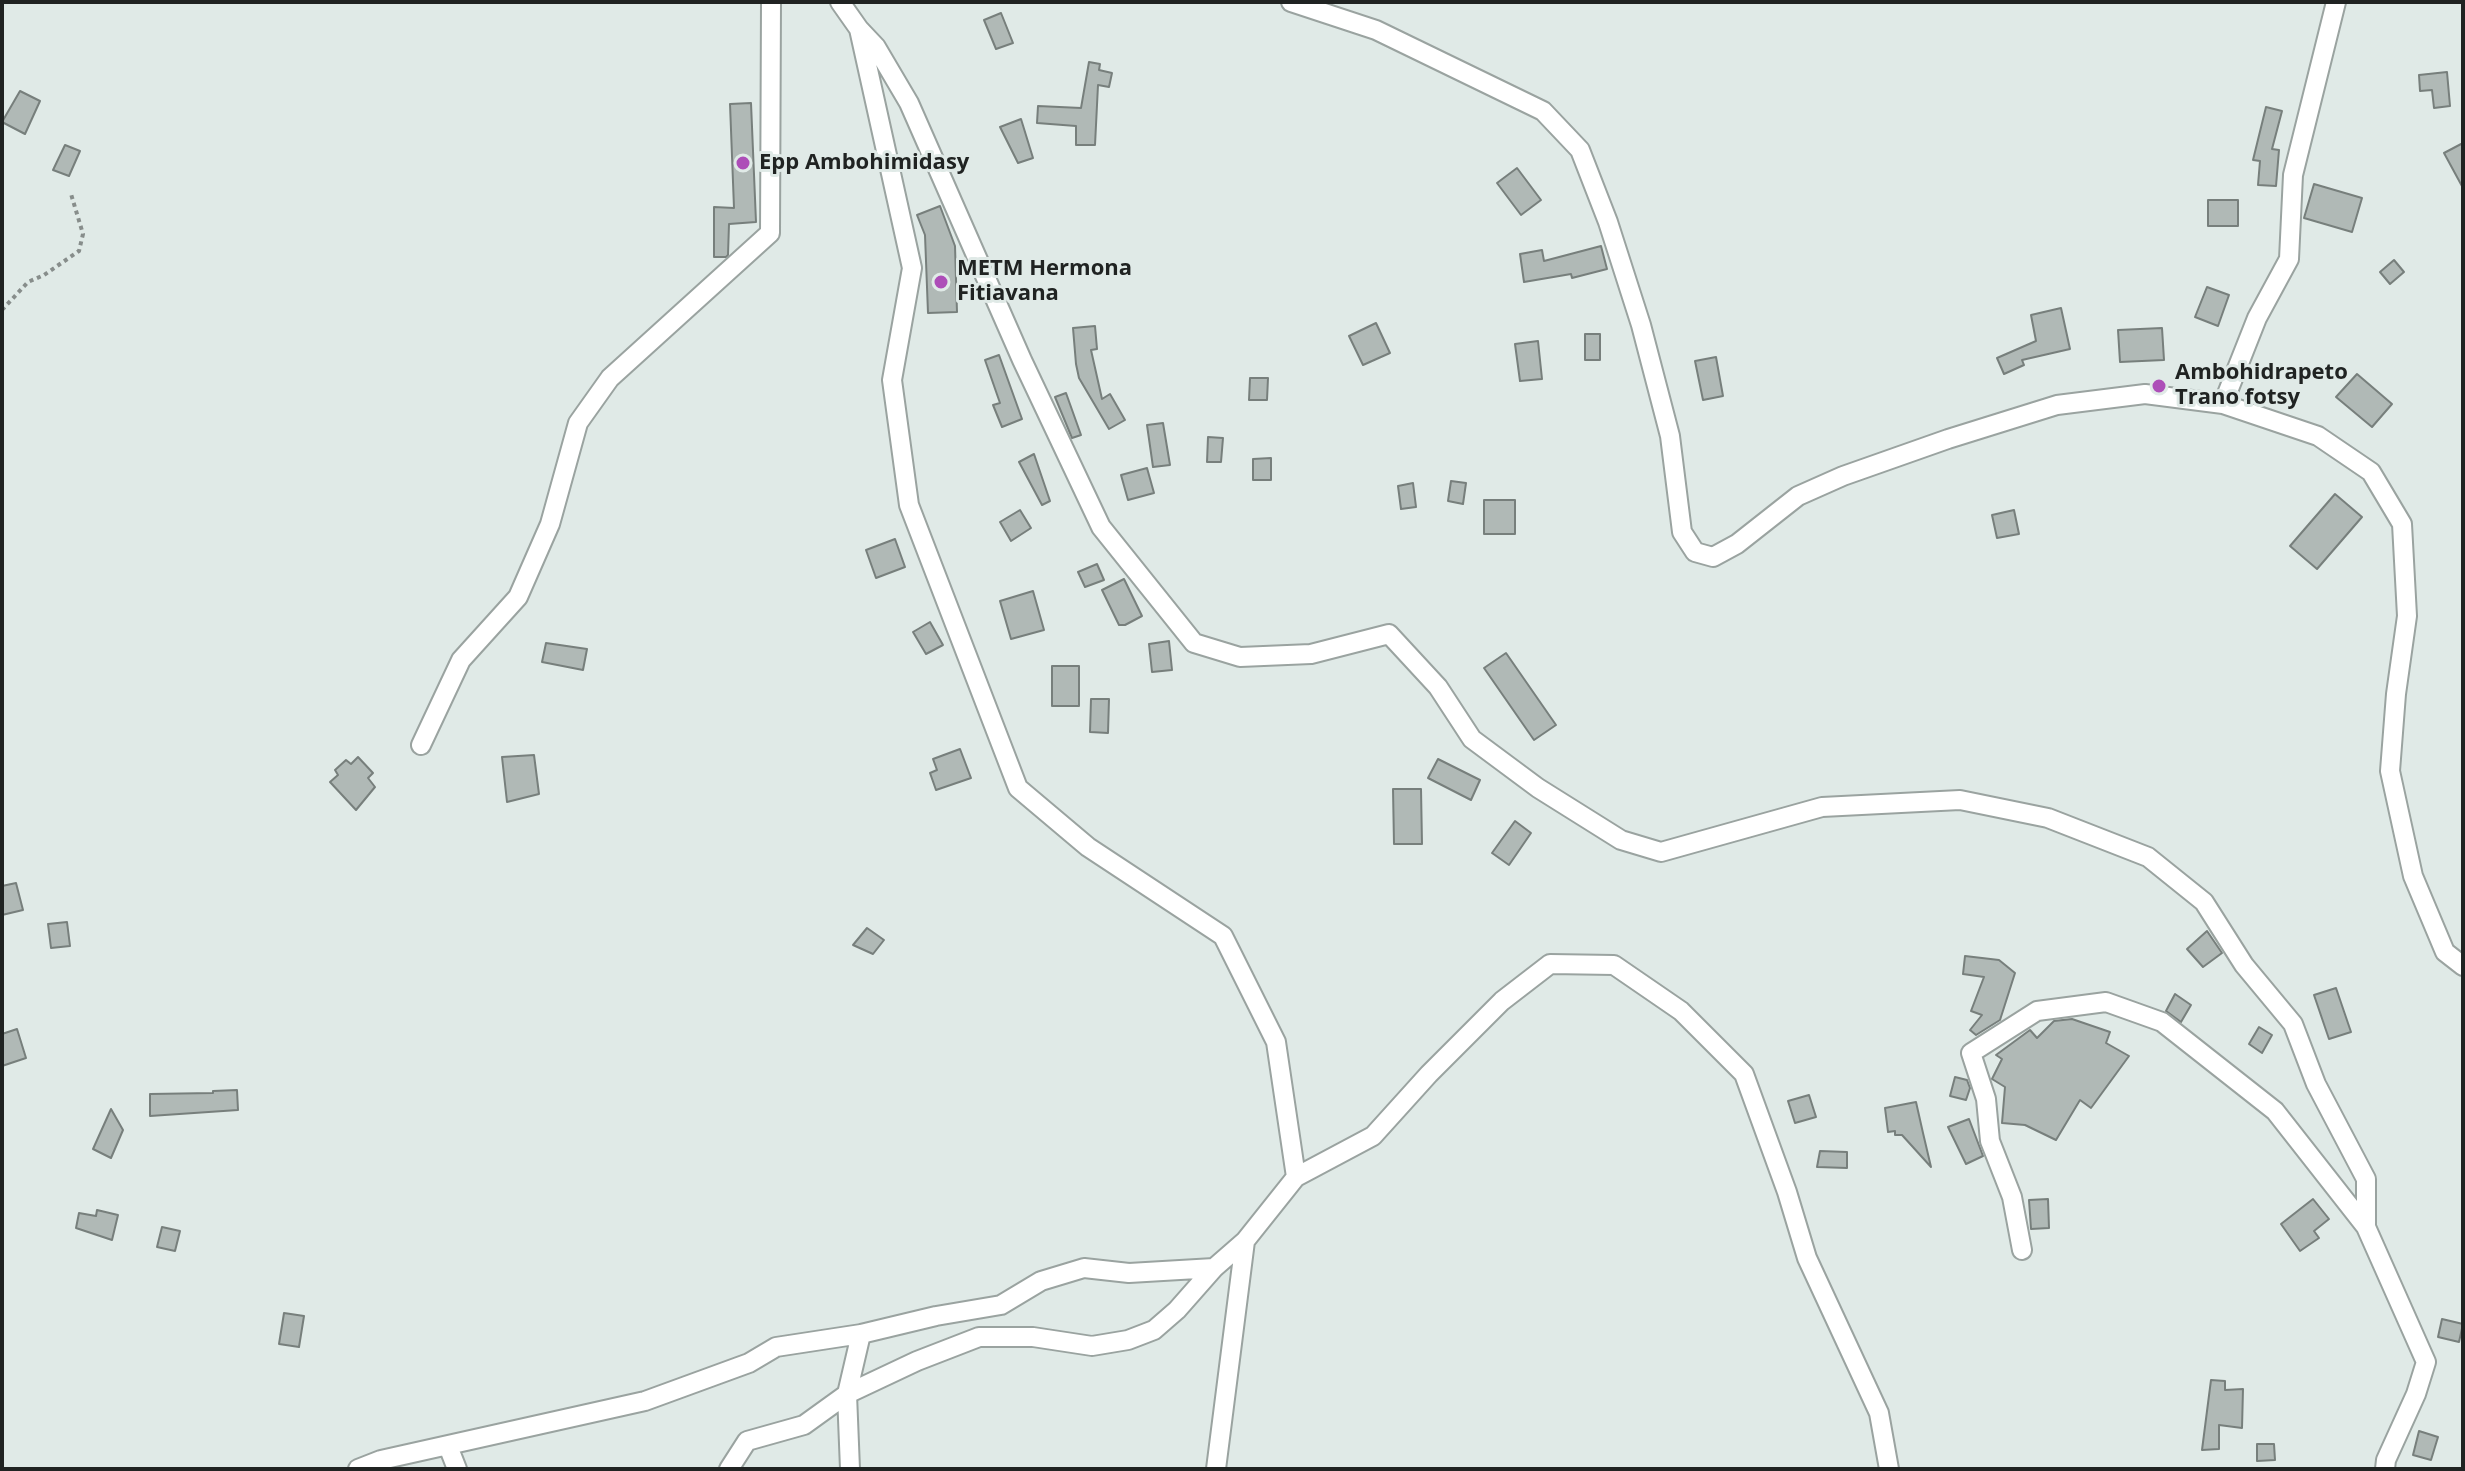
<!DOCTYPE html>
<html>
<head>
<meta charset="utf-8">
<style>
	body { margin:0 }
	#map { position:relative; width:2465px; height:1471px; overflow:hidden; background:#e0eae7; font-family:"Open Sans",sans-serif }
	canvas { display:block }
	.frame { position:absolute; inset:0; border:4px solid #202322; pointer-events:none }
</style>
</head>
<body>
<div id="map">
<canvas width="2465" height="1471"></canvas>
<div class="frame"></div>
</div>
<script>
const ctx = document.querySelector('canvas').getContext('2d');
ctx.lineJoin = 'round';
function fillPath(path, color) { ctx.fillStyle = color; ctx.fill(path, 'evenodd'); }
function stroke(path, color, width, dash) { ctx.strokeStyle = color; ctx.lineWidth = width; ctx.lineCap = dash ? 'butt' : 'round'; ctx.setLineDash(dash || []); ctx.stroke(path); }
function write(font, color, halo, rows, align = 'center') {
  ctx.font = font + ' "Open Sans",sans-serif'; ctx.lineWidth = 6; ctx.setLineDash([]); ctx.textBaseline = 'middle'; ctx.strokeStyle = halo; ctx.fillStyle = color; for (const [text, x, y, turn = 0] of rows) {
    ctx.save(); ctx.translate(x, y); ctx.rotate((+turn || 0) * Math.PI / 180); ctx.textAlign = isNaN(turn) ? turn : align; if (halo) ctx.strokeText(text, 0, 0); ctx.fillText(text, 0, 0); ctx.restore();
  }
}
const building = new Path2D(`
	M 1001,13 L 1013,43 L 996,49 L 984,20 Z
	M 1089,62 L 1100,64 L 1099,70 L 1112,73 L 1109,87 L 1098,85 L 1095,145 L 1076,145 L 1076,126 L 1037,123 L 1038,106 L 1081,108 Z
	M 2447,72 L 2450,106 L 2434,108 L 2432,90 L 2420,91 L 2419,75 Z
	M 20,91 L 40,101 L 25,134 L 2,122 Z
	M 751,103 L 756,222 L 729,224 L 728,255 L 726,257 L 714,257 L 714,207 L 734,208 L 730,104 Z
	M 2266,107 L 2282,111 L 2272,149 L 2279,150 L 2276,186 L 2258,185 L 2260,161 L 2253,160 Z
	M 1021,119 L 1033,158 L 1018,163 L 1000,127 Z
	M 2463,143 L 2463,188 L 2444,153 Z
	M 65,145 L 80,151 L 69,176 L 53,170 Z
	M 1517,168 L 1541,200 L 1521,215 L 1497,183 Z
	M 2314,184 L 2362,198 L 2352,232 L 2304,218 Z
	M 2208,200 L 2238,200 L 2238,226 L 2208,226 Z
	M 940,206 L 955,246 L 957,312 L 928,313 L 925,235 L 917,215 Z
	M 1601,246 L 1607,269 L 1572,278 L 1571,274 L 1524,282 L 1520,254 L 1542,250 L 1544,261 Z
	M 2394,260 L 2404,272 L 2390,284 L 2380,272 Z
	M 2207,287 L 2229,295 L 2218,326 L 2195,317 Z
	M 2061,308 L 2070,349 L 2022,360 L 2024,365 L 2004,374 L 1997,358 L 2036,341 L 2031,315 Z
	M 1376,323 L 1390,353 L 1363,365 L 1349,336 Z
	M 1095,326 L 1097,349 L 1091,350 L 1102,399 L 1110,394 L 1125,420 L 1109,429 L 1079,378 L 1076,364 L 1073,328 Z
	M 2162,328 L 2164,360 L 2120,362 L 2118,330 Z
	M 1585,334 L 1600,334 L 1600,360 L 1585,360 Z
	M 1538,341 L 1542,379 L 1520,381 L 1515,344 Z
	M 999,355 L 1022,419 L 1002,427 L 993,405 L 1000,403 L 985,360 Z
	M 1716,357 L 1723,396 L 1703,400 L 1695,361 Z
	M 2357,374 L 2392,404 L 2372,427 L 2336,397 Z
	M 1250,378 L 1268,378 L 1267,400 L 1249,400 Z
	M 1066,393 L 1081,435 L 1072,438 L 1055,397 Z
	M 1163,423 L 1170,465 L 1153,467 L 1147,425 Z
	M 1208,437 L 1223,438 L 1221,462 L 1207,462 Z
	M 1034,454 L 1050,501 L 1042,505 L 1019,462 Z
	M 1271,458 L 1271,480 L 1253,480 L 1253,459 Z
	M 1147,468 L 1154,493 L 1128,500 L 1121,475 Z
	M 1451,481 L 1466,483 L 1463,504 L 1448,501 Z
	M 1413,483 L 1416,507 L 1401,509 L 1398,486 Z
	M 2335,494 L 2362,517 L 2317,569 L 2290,546 Z
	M 1484,500 L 1515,500 L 1515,534 L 1484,534 Z
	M 1020,510 L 1031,528 L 1011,541 L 1000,522 Z
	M 2014,510 L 2019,534 L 1997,538 L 1992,515 Z
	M 895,539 L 905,567 L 876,578 L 866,550 Z
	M 1097,564 L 1104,580 L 1085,587 L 1078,572 Z
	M 1124,579 L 1142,616 L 1125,625 L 1119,625 L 1102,590 Z
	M 1033,591 L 1044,630 L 1011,639 L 1000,601 Z
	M 930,622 L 943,645 L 926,654 L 913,632 Z
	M 1169,641 L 1172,670 L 1152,672 L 1149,644 Z
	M 546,643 L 587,649 L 583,670 L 542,662 Z
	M 1506,653 L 1556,725 L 1534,740 L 1484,668 Z
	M 1052,666 L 1079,666 L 1079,706 L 1052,706 Z
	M 1091,699 L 1109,699 L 1108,733 L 1090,732 Z
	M 960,749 L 971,778 L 936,790 L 930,773 L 937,770 L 933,759 Z
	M 534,755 L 539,794 L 507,802 L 502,757 Z
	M 358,757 L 373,773 L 368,778 L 375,787 L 356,810 L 330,782 L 338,775 L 335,770 L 346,760 L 351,764 Z
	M 1438,759 L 1480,780 L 1471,800 L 1428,778 Z
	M 1393,789 L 1421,789 L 1422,844 L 1394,844 Z
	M 1515,821 L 1531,833 L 1509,865 L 1492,853 Z
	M 16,883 L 23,910 L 2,915 L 2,886 Z
	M 67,922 L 70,946 L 51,948 L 48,924 Z
	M 867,928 L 884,940 L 873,954 L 853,945 Z
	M 2207,931 L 2222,953 L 2203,967 L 2187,949 Z
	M 1965,956 L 1999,960 L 2015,973 L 2000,1020 L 1976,1035 L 1970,1030 L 1982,1015 L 1971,1011 L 1984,977 L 1963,974 Z
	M 2336,988 L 2351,1032 L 2329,1039 L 2314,995 Z
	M 2175,994 L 2191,1005 L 2181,1022 L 2166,1011 Z
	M 2072,1019 L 2110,1032 L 2106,1043 L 2129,1056 L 2091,1108 L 2080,1100 L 2056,1140 L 2025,1125 L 2002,1123 L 2005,1087 L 1992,1079 L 2002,1059 L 1996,1055 L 2030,1030 L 2037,1038 L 2054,1021 Z
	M 2259,1027 L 2272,1035 L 2262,1053 L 2249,1044 Z
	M 17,1029 L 26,1058 L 2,1066 L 2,1034 Z
	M 1955,1077 L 1967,1080 L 1970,1088 L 1966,1100 L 1950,1096 Z
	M 237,1090 L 238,1110 L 150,1116 L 150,1094 L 213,1093 L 213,1091 Z
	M 1809,1095 L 1816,1117 L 1795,1123 L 1788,1101 Z
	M 1916,1102 L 1923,1133 L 1931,1167 L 1902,1135 L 1895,1135 L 1895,1131 L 1888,1132 L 1885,1108 Z
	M 111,1109 L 123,1130 L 111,1158 L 93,1149 Z
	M 1969,1119 L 1983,1156 L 1966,1164 L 1948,1127 Z
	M 1820,1151 L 1847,1152 L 1847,1168 L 1817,1167 Z
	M 2048,1199 L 2049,1228 L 2031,1229 L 2029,1200 Z
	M 2313,1199 L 2329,1219 L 2314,1231 L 2319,1238 L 2300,1251 L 2281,1224 Z
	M 97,1210 L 118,1215 L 112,1240 L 76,1228 L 79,1213 L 96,1216 Z
	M 162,1227 L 180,1231 L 175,1251 L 157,1247 Z
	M 284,1313 L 304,1316 L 299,1347 L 279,1344 Z
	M 2442,1319 L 2463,1324 L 2459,1342 L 2438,1337 Z
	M 2211,1380 L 2225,1381 L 2225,1390 L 2243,1389 L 2242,1428 L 2219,1425 L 2219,1449 L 2202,1450 Z
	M 2419,1431 L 2438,1437 L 2431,1460 L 2413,1455 Z
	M 2257,1444 L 2274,1444 L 2275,1460 L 2257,1461 Z`);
fillPath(building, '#b0b9b6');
stroke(building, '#777f7c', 2);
const street = new Path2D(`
	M 840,2 L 859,29 L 876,47 L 909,103 L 1022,360 L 1101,527 L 1194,643 L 1240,657 L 1311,654 L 1389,634 L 1438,687 L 1472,739 L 1538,788 L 1621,840 L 1661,852 L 1822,807 L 1960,800 L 2048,818 L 2148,857 L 2204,902 L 2244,965 L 2293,1024 L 2316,1084 L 2366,1179 L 2366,1227
	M 1291,2 L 1376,30 L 1543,111 L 1580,150 L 1608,222 L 1641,325 L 1670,436 L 1682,532 L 1695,552 L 1713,557 L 1737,544 L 1798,496 L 1843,476 L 1948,439 L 2057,405 L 2145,394 L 2223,404 L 2318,436 L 2371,472 L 2402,524 L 2407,616 L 2396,694 L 2390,771 L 2413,876 L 2445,952 L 2463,966
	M 2223,404 L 2257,318 L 2289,259 L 2293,175 L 2336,2
	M 421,745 L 461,660 L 518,597 L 550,524 L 578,423 L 610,378 L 770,233 L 771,2
	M 1296,1177 L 1373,1136 L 1429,1074 L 1502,1001 L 1550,964 L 1614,965 L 1681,1011 L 1744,1074 L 1787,1192 L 1807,1258 L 1879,1413 L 1889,1469
	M 2022,1250 L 2012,1197 L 1990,1141 L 1986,1099 L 1971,1053 L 2037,1011 L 2106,1002 L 2162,1022 L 2275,1111 L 2366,1227 L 2426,1362 L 2416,1394 L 2386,1460 L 2385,1469
	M 448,1446 L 457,1469
	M 358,1469 L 381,1460 L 645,1401 L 749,1363 L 776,1347 L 861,1334 L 936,1316 L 1001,1305 L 1041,1281 L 1084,1268 L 1129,1273 L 1214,1268
	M 729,1469 L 747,1441 L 804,1425 L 847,1394 L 917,1361 L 979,1337 L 1033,1337 L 1092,1346 L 1128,1340 L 1154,1330 L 1177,1310 L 1214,1268 L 1245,1241 L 1296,1177 L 1276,1042 L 1223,936 L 1088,847 L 1018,788 L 909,505 L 892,380 L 912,268 L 859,29
	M 850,1469 L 847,1394 L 861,1334
	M 1216,1469 L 1245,1241`);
stroke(street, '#9aa3a0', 22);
stroke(new Path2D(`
	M 2,310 L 28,282 L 44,275 L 79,251 L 83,234 L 71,194`), '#878d8b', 4, [4, 4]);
stroke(street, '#fff', 18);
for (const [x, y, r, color] of [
	[743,163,8,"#ad4eb8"],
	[941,282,8,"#ad4eb8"],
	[2159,386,8,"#ad4eb8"]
]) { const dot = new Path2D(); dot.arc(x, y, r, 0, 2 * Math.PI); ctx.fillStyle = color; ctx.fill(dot); stroke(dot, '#e0eae7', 3); }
write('bold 22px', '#202322', '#e0eae7', [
	["Epp Ambohimidasy",759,163],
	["METM Hermona",957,269],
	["Fitiavana",957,294],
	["Ambohidrapeto",2175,373],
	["Trano fotsy",2175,398]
], 'left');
</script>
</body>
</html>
